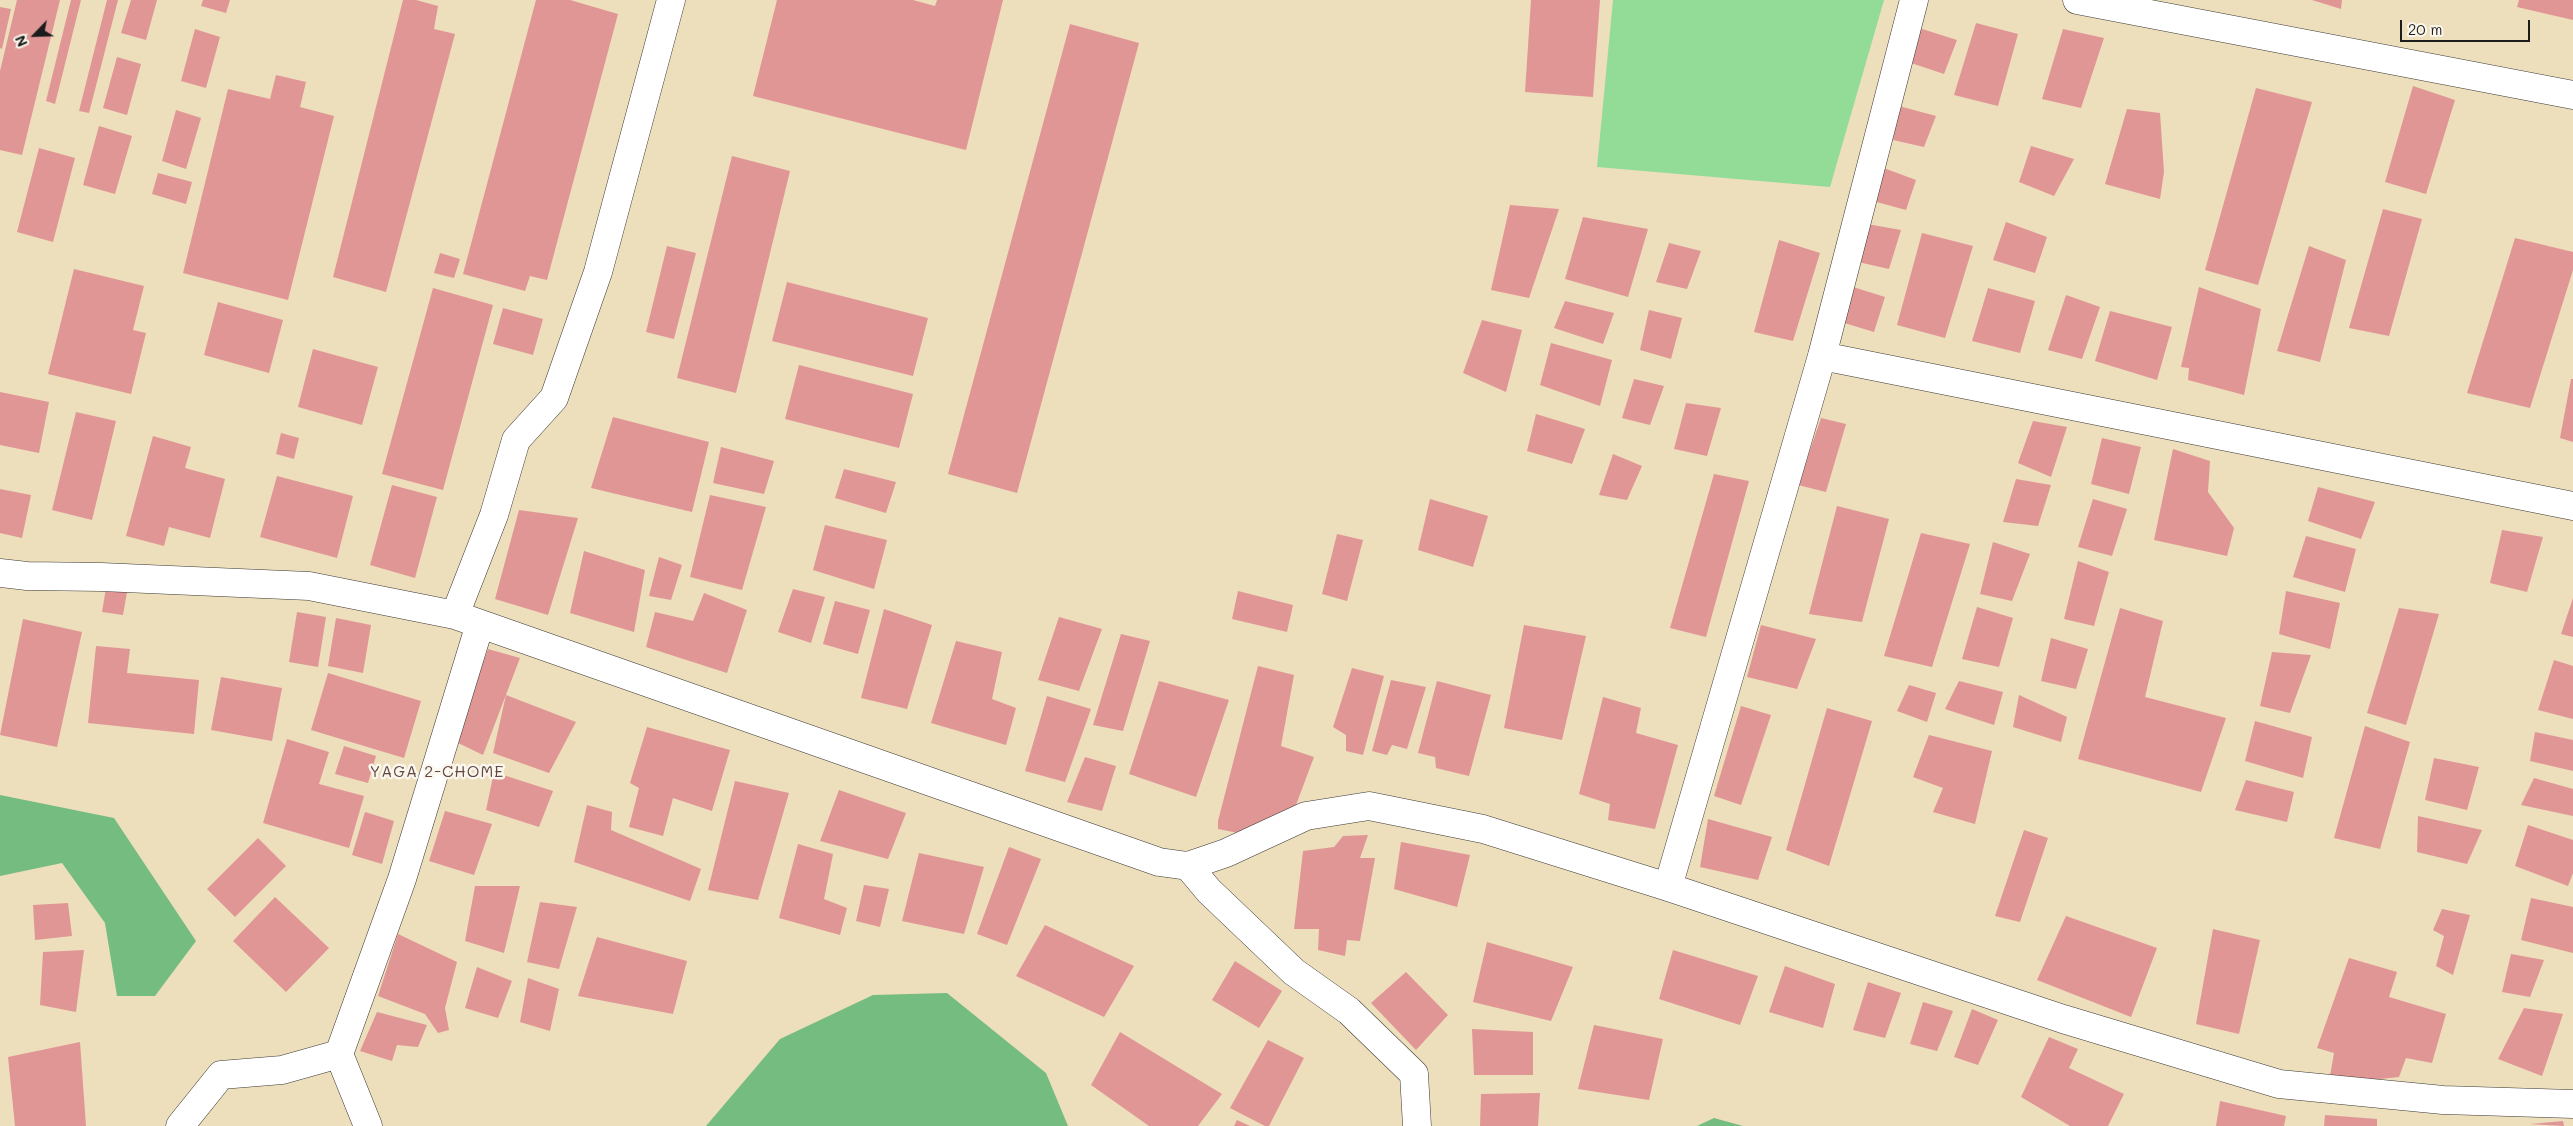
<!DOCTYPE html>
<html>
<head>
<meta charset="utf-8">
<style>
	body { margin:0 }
	#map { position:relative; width:2573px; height:1126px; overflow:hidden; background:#eddebc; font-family:Mali,sans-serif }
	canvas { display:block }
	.north { position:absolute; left:10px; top:10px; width:50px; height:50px; -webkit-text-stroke:4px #fbf7ec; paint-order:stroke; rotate:246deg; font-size:14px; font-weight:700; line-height:20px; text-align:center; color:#1c1c1c }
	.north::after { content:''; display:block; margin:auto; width:18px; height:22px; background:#1c1c1c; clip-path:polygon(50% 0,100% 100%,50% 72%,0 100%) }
	.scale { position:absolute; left:2400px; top:20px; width:130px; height:22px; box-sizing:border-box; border:2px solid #1c1c1c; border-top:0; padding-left:6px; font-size:15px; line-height:18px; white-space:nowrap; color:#1c1c1c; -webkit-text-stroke:4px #fbf7ec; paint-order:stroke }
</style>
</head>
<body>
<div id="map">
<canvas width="2573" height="1126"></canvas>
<div class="north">N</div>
<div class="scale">20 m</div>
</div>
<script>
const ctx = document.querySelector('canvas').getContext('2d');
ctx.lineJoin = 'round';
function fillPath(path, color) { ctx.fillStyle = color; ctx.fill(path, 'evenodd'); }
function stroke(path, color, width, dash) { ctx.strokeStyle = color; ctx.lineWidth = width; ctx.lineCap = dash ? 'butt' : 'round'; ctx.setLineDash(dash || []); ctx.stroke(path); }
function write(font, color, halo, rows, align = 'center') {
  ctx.font = font + ' Mali,sans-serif'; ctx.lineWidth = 5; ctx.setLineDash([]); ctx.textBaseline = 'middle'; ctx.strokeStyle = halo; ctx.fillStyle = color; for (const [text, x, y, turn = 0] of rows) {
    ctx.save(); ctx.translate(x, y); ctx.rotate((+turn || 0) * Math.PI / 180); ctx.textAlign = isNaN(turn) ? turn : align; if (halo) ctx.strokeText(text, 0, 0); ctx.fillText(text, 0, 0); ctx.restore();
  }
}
fillPath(new Path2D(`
	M 1613,0 L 1884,0 L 1830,187 L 1597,167 Z`), '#92dc98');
fillPath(new Path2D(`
	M 0,795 L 114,818 L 196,941 L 155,996 L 117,996 L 105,923 L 62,863 L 0,876 Z
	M 947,993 L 1046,1073 L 1068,1126 L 706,1126 L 780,1039 L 873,995 Z
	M 1714,1118 L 1743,1126 L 1697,1126 Z`), '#75bc80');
fillPath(new Path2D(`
	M 17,0 L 60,0 L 22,155 L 0,150 L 0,71 Z
	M 71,0 L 81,0 L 55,104 L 46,101 Z
	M 107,0 L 118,0 L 89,113 L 79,111 Z
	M 131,0 L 157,0 L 146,40 L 121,33 Z
	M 203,0 L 230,0 L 226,13 L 201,6 Z
	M 403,0 L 416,0 L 438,6 L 434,29 L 455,34 L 386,292 L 333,277 Z
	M 536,0 L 570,0 L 618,14 L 547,280 L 530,276 L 525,291 L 463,274 Z
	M 777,0 L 913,0 L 935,6 L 937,0 L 1003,0 L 966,150 L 753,96 Z
	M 1531,0 L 1600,0 L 1593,97 L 1525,92 Z
	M 2312,0 L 2342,0 L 2341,9 Z
	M 2519,0 L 2573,0 L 2573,20 L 2517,7 Z
	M 0,7 L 11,9 L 2,49 L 0,48 Z
	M 1976,23 L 2018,34 L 1998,106 L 1954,95 Z
	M 1070,24 L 1139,43 L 1017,493 L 948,474 Z
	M 1919,28 L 1957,40 L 1944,74 L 1911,63 Z
	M 195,29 L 220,37 L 206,88 L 181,81 Z
	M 2063,29 L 2104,38 L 2081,108 L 2042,99 Z
	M 117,57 L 141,64 L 127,115 L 103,108 Z
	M 276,75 L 306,82 L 300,107 L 334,116 L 288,300 L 183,273 L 228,89 L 270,99 Z
	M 2413,86 L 2455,100 L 2426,194 L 2385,182 Z
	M 2256,88 L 2312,102 L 2258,285 L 2205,270 Z
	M 1899,106 L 1936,116 L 1924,147 L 1893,140 Z
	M 2127,109 L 2160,113 L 2164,172 L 2160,199 L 2105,184 Z
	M 176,110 L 201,118 L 186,169 L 162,161 Z
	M 99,126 L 132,136 L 115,194 L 83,185 Z
	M 2031,146 L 2074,159 L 2054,196 L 2019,182 Z
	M 39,148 L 75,158 L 53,242 L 17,232 Z
	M 732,156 L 790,171 L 736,393 L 677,378 Z
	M 1881,167 L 1916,180 L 1906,210 L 1873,201 Z
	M 158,173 L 192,182 L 186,204 L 152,194 Z
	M 1510,205 L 1559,209 L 1529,298 L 1491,290 Z
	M 2383,209 L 2422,219 L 2389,336 L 2349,328 Z
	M 1583,217 L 1648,229 L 1628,297 L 1565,279 Z
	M 2006,222 L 2047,237 L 2035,273 L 1993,260 Z
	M 1867,224 L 1901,230 L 1889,269 L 1858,262 Z
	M 1922,233 L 1973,246 L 1945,338 L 1897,325 Z
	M 2515,238 L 2573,252 L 2573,270 L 2530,408 L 2467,393 Z
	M 1779,240 L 1820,253 L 1793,341 L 1754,332 Z
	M 1669,243 L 1701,251 L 1687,289 L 1656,282 Z
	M 667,246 L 696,253 L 674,339 L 646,332 Z
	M 2309,246 L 2346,260 L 2320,362 L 2277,351 Z
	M 440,253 L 460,259 L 454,278 L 434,273 Z
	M 74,269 L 144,286 L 133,330 L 146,333 L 131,394 L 48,374 Z
	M 787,282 L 928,318 L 913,376 L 772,341 Z
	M 1850,286 L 1885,297 L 1874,332 L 1841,322 Z
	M 2199,287 L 2261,309 L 2244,395 L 2188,380 L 2189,368 L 2181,367 Z
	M 433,288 L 493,305 L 443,490 L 382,474 Z
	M 1988,288 L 2035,301 L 2020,353 L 1972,341 Z
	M 2066,295 L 2100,307 L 2082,359 L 2048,350 Z
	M 1565,301 L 1614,313 L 1603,344 L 1554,328 Z
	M 218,302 L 283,320 L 269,373 L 204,355 Z
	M 503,308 L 543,319 L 533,355 L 493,344 Z
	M 1649,310 L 1682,318 L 1671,359 L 1640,350 Z
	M 2110,311 L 2172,327 L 2157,380 L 2095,361 Z
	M 1482,320 L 1522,330 L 1506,392 L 1463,373 Z
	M 1551,343 L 1612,360 L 1600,406 L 1540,385 Z
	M 313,349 L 378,367 L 362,425 L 298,407 Z
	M 799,365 L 913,394 L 899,448 L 785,419 Z
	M 1634,379 L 1664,386 L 1650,425 L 1622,418 Z
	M 2571,379 L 2573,379 L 2573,442 L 2560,438 Z
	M 0,392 L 49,402 L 39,453 L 0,445 Z
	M 1686,403 L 1721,408 L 1707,456 L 1674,449 Z
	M 76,412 L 116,421 L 92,520 L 52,510 Z
	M 1536,414 L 1585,429 L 1572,464 L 1527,451 Z
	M 613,417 L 709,442 L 692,512 L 591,488 Z
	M 1821,418 L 1846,424 L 1826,492 L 1798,485 Z
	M 2033,421 L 2067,427 L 2051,477 L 2018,463 Z
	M 281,433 L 299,438 L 294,459 L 276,454 Z
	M 153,436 L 191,447 L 185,468 L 225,479 L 210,538 L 169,527 L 164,546 L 126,536 Z
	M 2102,438 L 2141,447 L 2129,494 L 2091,484 Z
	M 721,447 L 774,461 L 764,494 L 713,483 Z
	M 2173,449 L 2210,461 L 2208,492 L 2234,528 L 2227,556 L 2154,540 Z
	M 1613,454 L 1642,466 L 1627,500 L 1599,495 Z
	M 844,469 L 896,482 L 886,513 L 835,498 Z
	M 1714,474 L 1749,481 L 1706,637 L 1670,628 Z
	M 277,476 L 353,496 L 337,558 L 260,537 Z
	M 2016,479 L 2051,485 L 2038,526 L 2003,522 Z
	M 392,485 L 437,497 L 415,578 L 370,565 Z
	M 2318,487 L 2375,502 L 2361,539 L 2308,521 Z
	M 0,489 L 31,495 L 22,538 L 0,533 Z
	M 710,495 L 766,507 L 742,590 L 690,577 Z
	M 1430,499 L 1488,516 L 1473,567 L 1418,550 Z
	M 2093,499 L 2127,509 L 2112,556 L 2078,547 Z
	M 1837,506 L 1889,519 L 1862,622 L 1809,614 Z
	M 519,510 L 578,518 L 548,615 L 495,599 Z
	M 825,525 L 887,540 L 874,589 L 813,570 Z
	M 2502,530 L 2543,537 L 2527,592 L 2490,583 Z
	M 1921,533 L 1970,544 L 1932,667 L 1884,656 Z
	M 1337,534 L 1363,540 L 1347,601 L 1322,594 Z
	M 2306,536 L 2356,549 L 2345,592 L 2293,577 Z
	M 1993,542 L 2030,554 L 2012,601 L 1980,594 Z
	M 584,551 L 645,570 L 634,632 L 570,613 Z
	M 659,557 L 682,565 L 671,600 L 649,596 Z
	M 2078,561 L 2109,572 L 2094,626 L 2064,619 Z
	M 106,588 L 127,592 L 123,615 L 102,612 Z
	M 793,589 L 825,597 L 811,643 L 778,632 Z
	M 1238,591 L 1293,605 L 1287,632 L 1232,619 Z
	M 2286,591 L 2340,603 L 2330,649 L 2279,634 Z
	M 704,593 L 747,610 L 727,673 L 646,647 L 655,612 L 693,621 Z
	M 2573,598 L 2573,637 L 2561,634 Z
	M 835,601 L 870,610 L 858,654 L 823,644 Z
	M 1977,607 L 2013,618 L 1999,667 L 1962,659 Z
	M 2120,608 L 2163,621 L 2145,697 L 2226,718 L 2201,792 L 2078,759 Z
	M 2399,608 L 2439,614 L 2406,725 L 2367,713 Z
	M 884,609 L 932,625 L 907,709 L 861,698 Z
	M 297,612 L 326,617 L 318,667 L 289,662 Z
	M 1059,617 L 1102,629 L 1079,691 L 1038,680 Z
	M 336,618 L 371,625 L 363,673 L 328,666 Z
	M 23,619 L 82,632 L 57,747 L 0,735 Z
	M 1524,625 L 1586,636 L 1562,740 L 1504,728 Z
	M 1761,625 L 1816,639 L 1797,689 L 1747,677 Z
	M 1121,634 L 1150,641 L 1123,731 L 1093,725 Z
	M 2051,638 L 2088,649 L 2076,689 L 2041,681 Z
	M 956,641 L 1002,652 L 992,699 L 1016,708 L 1006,745 L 931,723 Z
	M 96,646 L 130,649 L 127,673 L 199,680 L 194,734 L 88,723 Z
	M 488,649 L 520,658 L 483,755 L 454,741 Z
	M 2272,652 L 2311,655 L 2290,713 L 2260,706 Z
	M 2554,660 L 2573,666 L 2573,719 L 2538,710 Z
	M 1258,666 L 1294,675 L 1281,746 L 1314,757 L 1296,805 L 1238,833 L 1218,829 L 1218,821 Z
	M 1352,668 L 1384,676 L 1363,755 L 1346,751 L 1346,735 L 1333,727 Z
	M 328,673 L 421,701 L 404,758 L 311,730 Z
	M 221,677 L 282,688 L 272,741 L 211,730 Z
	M 1391,680 L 1426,687 L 1407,749 L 1392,745 L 1387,755 L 1372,751 Z
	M 1159,681 L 1229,700 L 1196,797 L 1129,774 Z
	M 1437,681 L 1491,695 L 1469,776 L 1436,768 L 1435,757 L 1418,753 Z
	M 1959,681 L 2003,692 L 1994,725 L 1945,709 Z
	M 1909,685 L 1936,693 L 1927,722 L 1897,711 Z
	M 506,695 L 576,722 L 549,773 L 493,753 Z
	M 2019,695 L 2067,717 L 2061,742 L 2013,727 Z
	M 1047,696 L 1091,709 L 1065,782 L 1025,771 Z
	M 1603,697 L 1641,708 L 1636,733 L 1678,745 L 1655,829 L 1608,820 L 1610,804 L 1579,794 Z
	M 1741,706 L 1771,715 L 1741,805 L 1714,796 Z
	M 1827,708 L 1872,721 L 1829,866 L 1786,850 Z
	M 2255,721 L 2312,737 L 2303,778 L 2245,761 Z
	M 2365,726 L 2410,742 L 2380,849 L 2334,838 Z
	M 647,727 L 730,750 L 712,811 L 673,798 L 663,836 L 629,827 L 639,788 L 630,783 Z
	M 2535,732 L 2573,740 L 2573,771 L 2530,761 Z
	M 1929,735 L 1992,751 L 1975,824 L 1933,812 L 1943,788 L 1913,777 Z
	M 287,739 L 329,752 L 319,784 L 364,796 L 349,848 L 263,823 Z
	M 344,746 L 376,756 L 368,783 L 335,774 Z
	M 1085,757 L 1116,766 L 1102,811 L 1067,802 Z
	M 2434,758 L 2479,767 L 2467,810 L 2425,800 Z
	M 494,772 L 553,791 L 539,827 L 486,810 Z
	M 2534,778 L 2573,789 L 2573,816 L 2521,805 Z
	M 2246,780 L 2294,792 L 2287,822 L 2235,810 Z
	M 735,781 L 789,793 L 758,900 L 708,890 Z
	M 839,790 L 906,813 L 888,859 L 820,841 Z
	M 587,805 L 612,812 L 611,830 L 701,869 L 690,901 L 574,862 Z
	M 445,811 L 492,824 L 474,875 L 429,861 Z
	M 365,812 L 394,821 L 382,864 L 352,855 Z
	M 2418,816 L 2482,830 L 2467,864 L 2417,852 Z
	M 1708,819 L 1772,837 L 1758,880 L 1700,867 Z
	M 2528,825 L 2573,840 L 2573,873 L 2568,886 L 2515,866 Z
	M 2024,830 L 2048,838 L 2020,922 L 1995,916 Z
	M 1368,835 L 1360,858 L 1375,858 L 1360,941 L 1347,940 L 1345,956 L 1318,950 L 1319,929 L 1294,929 L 1303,851 L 1334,847 L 1343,836 Z
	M 258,838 L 286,866 L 235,917 L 207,889 Z
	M 1401,842 L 1470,855 L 1457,907 L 1394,889 Z
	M 798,844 L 833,854 L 824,899 L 847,908 L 840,935 L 779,918 Z
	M 1009,847 L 1041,859 L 1007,945 L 977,934 Z
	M 919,853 L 984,867 L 964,934 L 902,921 Z
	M 864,885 L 889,889 L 880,927 L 856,921 Z
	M 475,886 L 520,886 L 504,953 L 465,941 Z
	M 275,897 L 329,948 L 286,992 L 233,941 Z
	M 2531,898 L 2573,907 L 2573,953 L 2521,940 Z
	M 540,902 L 577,907 L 559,969 L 527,962 Z
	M 68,903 L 72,936 L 35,940 L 33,905 Z
	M 2442,909 L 2470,915 L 2453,975 L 2436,966 L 2444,936 L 2433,930 Z
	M 2066,916 L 2157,948 L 2131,1017 L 2037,980 Z
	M 1045,925 L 1134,966 L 1104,1017 L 1016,976 Z
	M 2213,929 L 2260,940 L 2239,1034 L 2196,1024 Z
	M 398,934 L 457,962 L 445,1008 L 449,1030 L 438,1033 L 425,1014 L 378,996 Z
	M 597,937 L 687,961 L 673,1014 L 578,996 Z
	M 1487,942 L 1573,967 L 1551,1021 L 1473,1002 Z
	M 84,950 L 76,1012 L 40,1005 L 43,952 Z
	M 1673,950 L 1758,976 L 1740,1025 L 1659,999 Z
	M 2511,954 L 2544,960 L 2530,997 L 2502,992 Z
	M 2349,958 L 2397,972 L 2389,997 L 2446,1014 L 2432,1063 L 2406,1058 L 2399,1077 L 2360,1081 L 2330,1076 L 2334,1053 L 2317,1048 Z
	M 1235,961 L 1282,991 L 1259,1028 L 1212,1000 Z
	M 1785,966 L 1835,984 L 1823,1028 L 1769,1012 Z
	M 477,967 L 512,981 L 498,1018 L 465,1008 Z
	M 1406,972 L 1448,1015 L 1416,1050 L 1371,1003 Z
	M 528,978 L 559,989 L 550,1031 L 520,1022 Z
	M 1868,982 L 1901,993 L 1885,1038 L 1853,1030 Z
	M 1923,1002 L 1953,1011 L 1937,1051 L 1910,1044 Z
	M 2524,1008 L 2563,1014 L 2542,1076 L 2498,1059 Z
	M 1972,1009 L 1998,1020 L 1978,1065 L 1954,1057 Z
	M 377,1012 L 427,1025 L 418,1047 L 397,1045 L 392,1061 L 360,1051 Z
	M 1594,1025 L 1663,1039 L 1649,1100 L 1578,1089 Z
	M 1472,1029 L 1533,1032 L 1533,1075 L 1474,1075 Z
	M 1120,1032 L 1222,1094 L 1198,1126 L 1149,1126 L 1091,1085 Z
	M 2049,1037 L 2078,1049 L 2069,1068 L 2124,1094 L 2108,1126 L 2070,1126 L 2021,1097 Z
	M 1268,1040 L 1304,1058 L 1269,1126 L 1265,1126 L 1230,1108 Z
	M 80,1042 L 86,1126 L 15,1126 L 8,1057 Z
	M 1540,1093 L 1538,1126 L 1480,1126 L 1481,1094 Z
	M 2220,1101 L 2286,1116 L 2284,1126 L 2216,1126 Z
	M 2325,1115 L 2377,1119 L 2377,1126 L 2324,1126 Z
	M 1237,1120 L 1250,1126 L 1234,1126 Z
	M 2563,1121 L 2564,1126 L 2530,1124 Z`), '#e19696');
const minor = new Path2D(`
	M 2077,0 L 2573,95
	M 1822,356 L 2573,506
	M 0,573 L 27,576 L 101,577 L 309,586 L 455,615 L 1159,862 L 1188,866 L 1226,853 L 1306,816 L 1369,806 L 1483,829 L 1668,887 L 2063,1019 L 2279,1084 L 2443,1100 L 2573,1104
	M 455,615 L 494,515 L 516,440 L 554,398 L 598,272 L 671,0
	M 1188,866 L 1209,891 L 1294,972 L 1349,1011 L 1414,1074 L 1417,1126
	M 1668,887 L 1822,356 L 1914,0
	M 180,1126 L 221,1075 L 282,1070 L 339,1054
	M 368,1126 L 339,1054 L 402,879 L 480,624`);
stroke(minor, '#3b3934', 29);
stroke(minor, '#fff', 28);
ctx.letterSpacing = '1px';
write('16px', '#614747', '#fbf7ec', [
	["YAGA 2-CHOME",437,772]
]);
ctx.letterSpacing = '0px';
</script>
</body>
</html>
